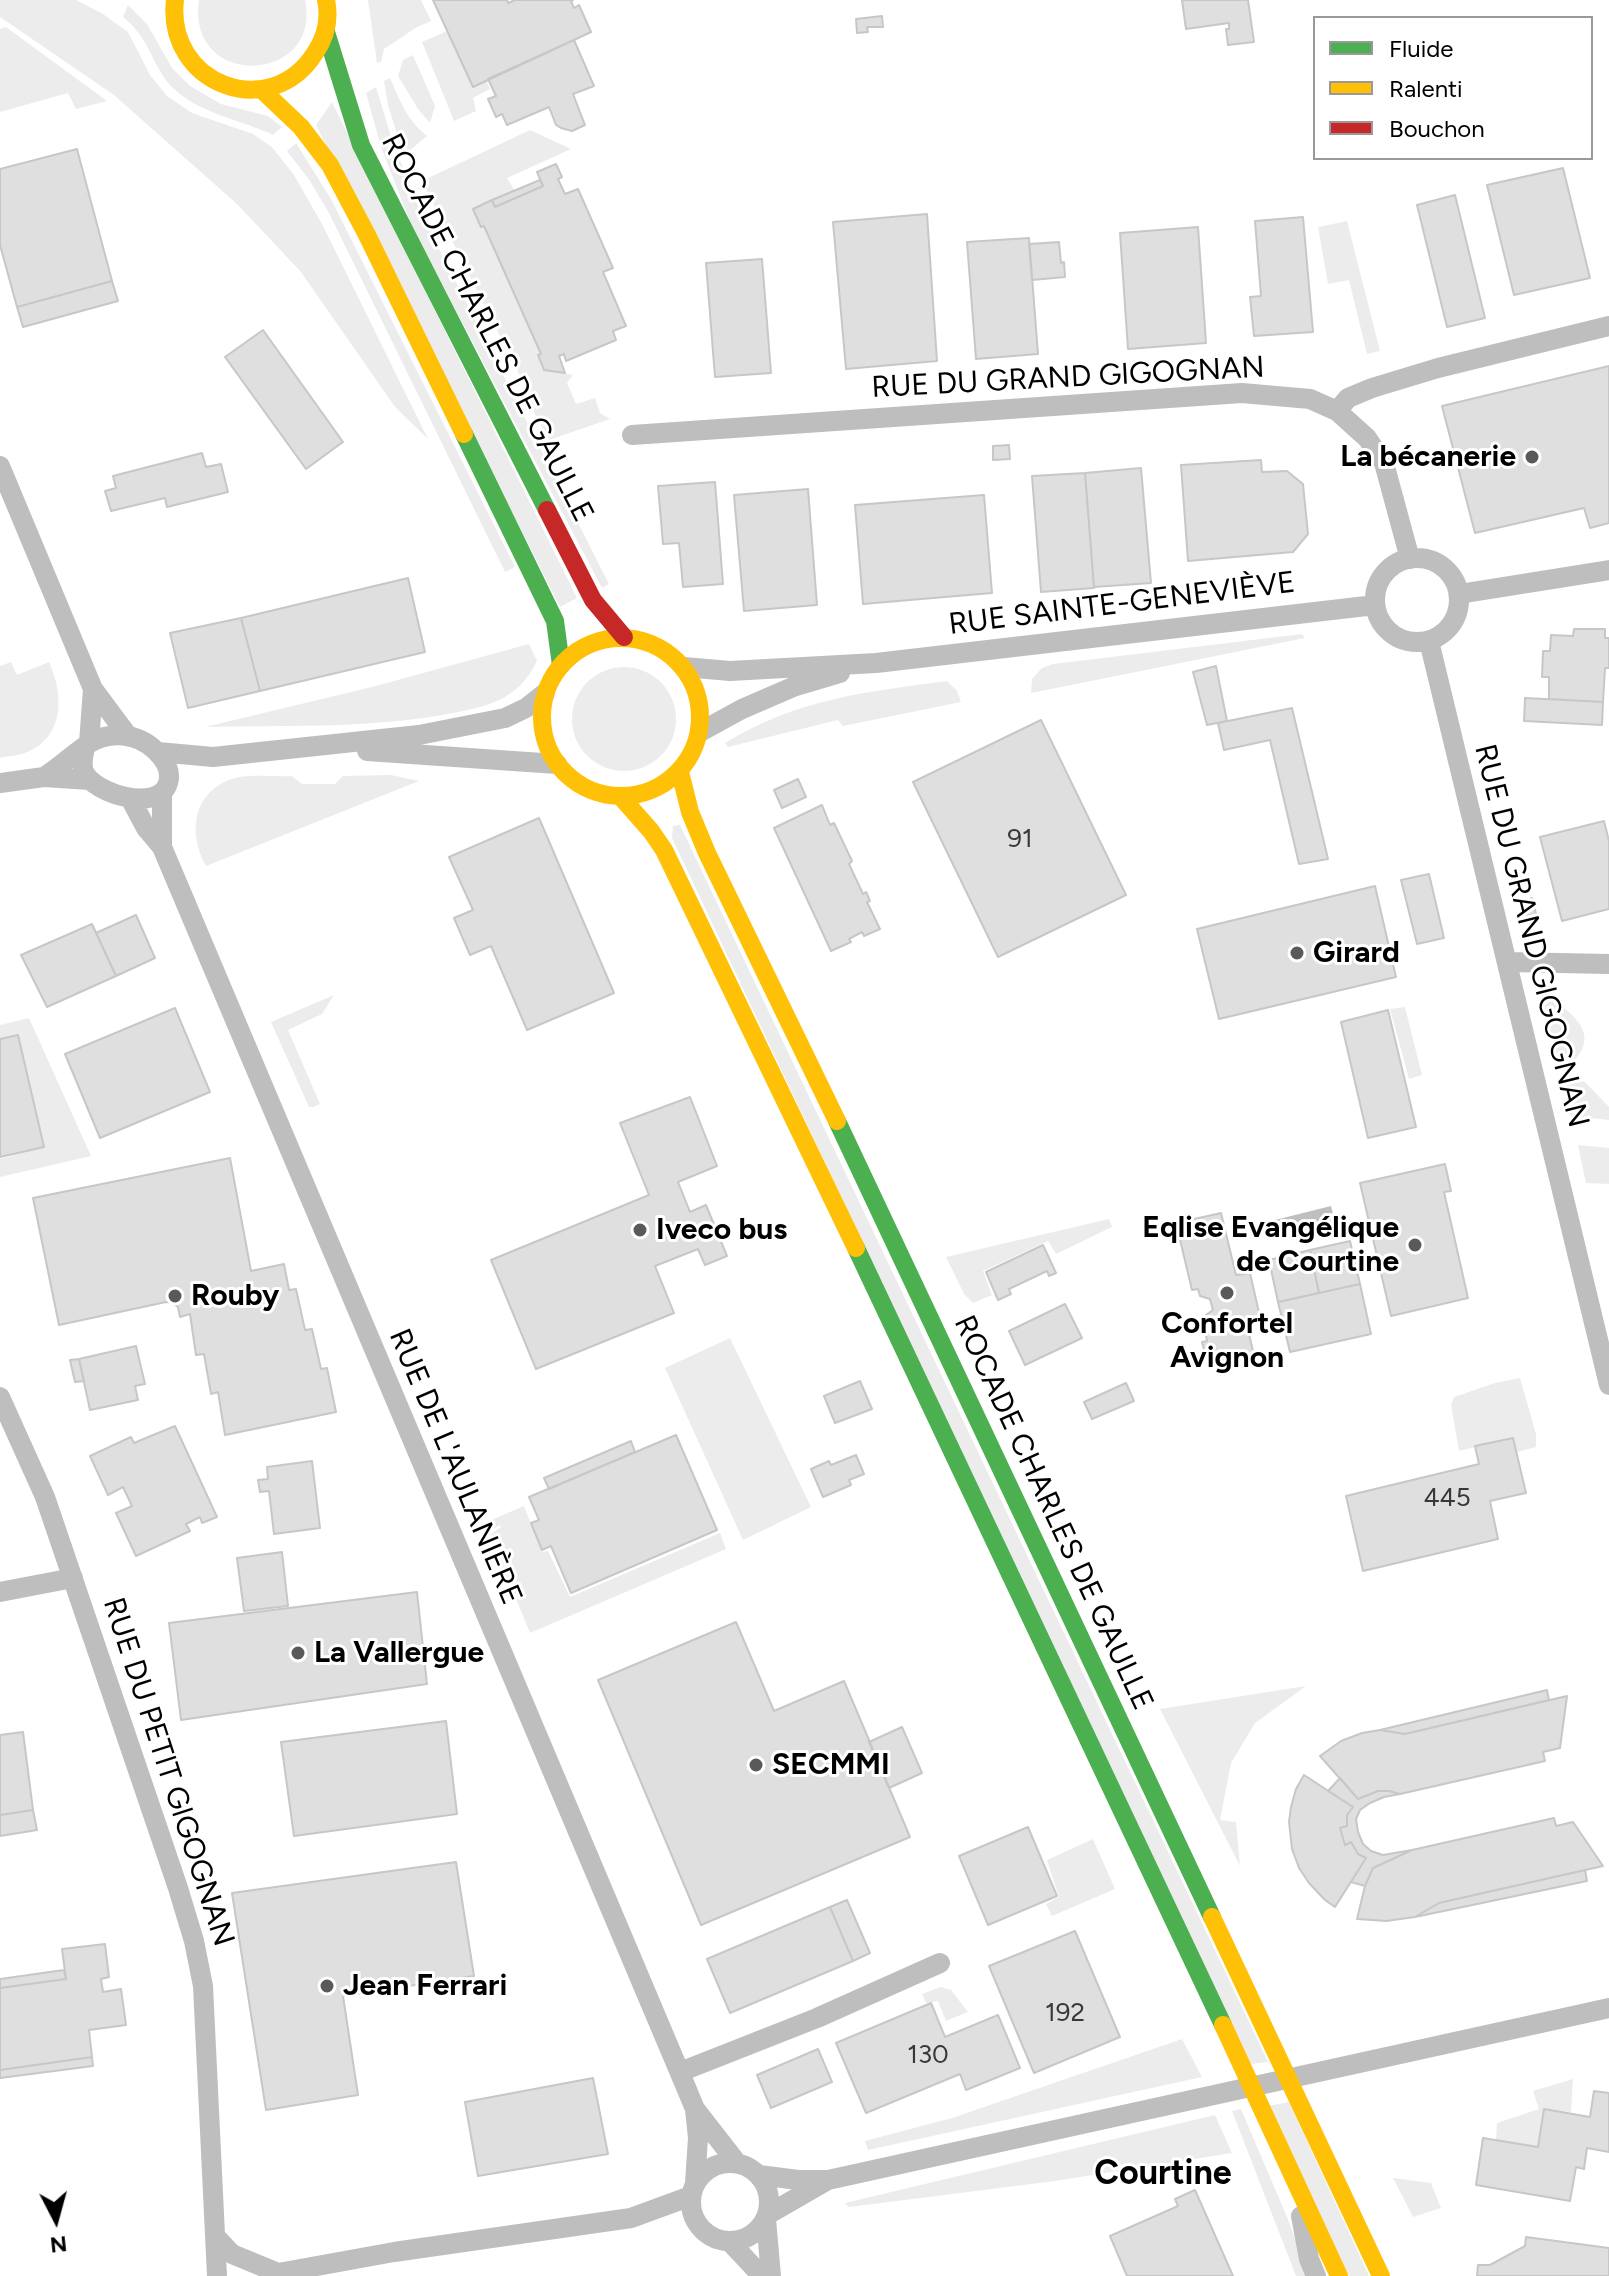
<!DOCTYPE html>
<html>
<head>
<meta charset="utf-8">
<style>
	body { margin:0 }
	#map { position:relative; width:1609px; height:2276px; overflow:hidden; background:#fff; font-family:Figtree,sans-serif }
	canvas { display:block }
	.legend { position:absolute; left:1313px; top:16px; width:280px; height:144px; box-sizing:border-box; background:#fff; border:2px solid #999; margin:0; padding:10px 14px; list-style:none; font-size:24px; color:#000 }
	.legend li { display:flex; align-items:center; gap:16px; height:40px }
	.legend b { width:40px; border:2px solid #999 }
	.north { position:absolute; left:16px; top:2180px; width:80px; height:80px; -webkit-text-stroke:6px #fff; paint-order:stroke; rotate:174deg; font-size:22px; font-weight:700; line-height:32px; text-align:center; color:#000 }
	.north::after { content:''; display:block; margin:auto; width:28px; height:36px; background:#000; clip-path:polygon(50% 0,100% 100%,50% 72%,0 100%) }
</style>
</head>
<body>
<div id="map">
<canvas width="1609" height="2276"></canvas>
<ul class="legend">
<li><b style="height:10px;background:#4caf50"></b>Fluide</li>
<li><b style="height:10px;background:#ffc107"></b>Ralenti</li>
<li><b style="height:10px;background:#c62828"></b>Bouchon</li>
</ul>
<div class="north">N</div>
</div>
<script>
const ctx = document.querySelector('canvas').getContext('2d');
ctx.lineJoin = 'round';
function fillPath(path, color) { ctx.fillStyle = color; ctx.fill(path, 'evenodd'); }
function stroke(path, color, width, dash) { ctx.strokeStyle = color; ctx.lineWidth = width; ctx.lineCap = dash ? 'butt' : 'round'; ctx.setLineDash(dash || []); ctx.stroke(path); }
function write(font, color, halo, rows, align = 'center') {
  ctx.font = font + ' Figtree,sans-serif'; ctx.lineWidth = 6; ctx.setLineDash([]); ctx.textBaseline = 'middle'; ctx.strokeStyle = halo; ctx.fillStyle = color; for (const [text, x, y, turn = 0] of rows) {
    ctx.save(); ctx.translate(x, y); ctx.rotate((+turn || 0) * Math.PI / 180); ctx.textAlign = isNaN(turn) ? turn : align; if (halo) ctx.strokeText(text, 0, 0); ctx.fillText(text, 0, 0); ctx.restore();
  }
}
fillPath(new Path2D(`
	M 0,0 L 76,0 L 103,14 L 128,32 L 150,75 L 167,96 L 192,113 L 253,134 L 272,147 L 294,175 L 322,224 L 428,439 L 395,407 L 301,272 L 237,204 L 114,95 L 0,17 Z
	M 199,0 L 305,0 C 323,84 186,91 199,0 Z
	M 368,0 L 421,0 L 431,21 L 417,27 L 384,49 L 381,62 L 377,63 Z
	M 128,5 L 147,24 L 172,68 L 190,86 L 221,104 L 268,116 L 282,127 L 273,135 C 240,119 199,114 172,87 C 156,71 151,47 136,30 C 133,25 127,21 123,17 Z
	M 6,27 L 107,101 L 76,109 L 68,93 L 0,112 L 0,29 Z
	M 447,31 L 473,86 L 486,80 L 490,89 L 473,98 L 476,111 L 454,121 L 422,42 Z
	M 413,55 L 435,106 L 430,123 L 418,109 L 398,76 L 403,60 Z
	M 390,78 C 400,101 407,120 427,136 L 409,151 L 402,151 L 388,105 L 384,81 Z
	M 376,87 L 393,143 L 423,217 L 609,584 L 602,588 L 413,229 L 381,147 L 366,93 Z
	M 332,102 L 577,598 L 560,607 L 316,125 Z
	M 530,130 L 571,149 L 507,178 L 515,191 L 474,209 L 484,226 L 541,354 L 538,356 L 544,369 L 573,375 L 567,383 L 576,404 L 595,398 L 600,413 L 610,419 L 549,440 L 523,392 L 529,386 L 523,382 L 422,181 Z
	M 296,143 L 331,199 L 515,567 L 505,572 L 329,213 L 310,181 L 287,151 Z
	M 1347,221 L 1380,351 L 1367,354 L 1349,280 L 1328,284 L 1318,227 Z
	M 1302,634 L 1305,638 L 1031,693 L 1032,679 L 1042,668 L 1053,664 Z
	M 529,644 L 537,661 C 529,677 521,687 505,697 C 491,705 473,709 458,712 C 376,729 289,725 205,727 L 372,687 Z
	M 11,662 L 17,675 L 49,662 C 64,695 65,738 25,753 C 17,756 8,756 0,758 L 0,666 Z
	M572 719a52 52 0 1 1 104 0a52 52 0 1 1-104 0Z
	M 947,681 L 957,691 L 961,702 L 843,726 L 838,720 L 728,747 L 725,743 C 797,699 865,692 947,681 Z
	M 391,775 L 419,781 L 206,866 C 187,832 193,790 235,778 C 252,774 274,777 292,776 L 302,784 L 335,784 L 343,776 Z
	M 680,825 L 1268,2062 L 1250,2064 L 672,838 L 673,826 Z
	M 334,995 L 322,1014 L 288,1030 L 320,1104 L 313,1107 L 309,1107 L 271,1022 Z
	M 1552,999 C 1581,1019 1601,1040 1566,1068 L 1560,1067 L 1542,1008 Z
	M 1405,1007 L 1422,1075 L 1409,1079 L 1390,1009 Z
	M 29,1018 L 91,1156 L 0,1177 L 0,1159 L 44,1147 L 18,1035 L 0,1039 L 0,1025 Z
	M 1574,1079 L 1585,1082 L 1609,1107 L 1609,1120 L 1571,1116 L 1564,1085 Z
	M 1578,1145 L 1609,1148 L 1609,1184 L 1586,1183 Z
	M 1109,1219 L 1112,1227 L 1056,1254 L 1048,1241 L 983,1271 L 992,1295 L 973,1303 L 964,1294 L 946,1257 Z
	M 730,1338 L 811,1507 L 743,1540 L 665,1368 Z
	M 1520,1378 L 1536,1434 L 1536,1447 L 1517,1452 L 1513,1438 L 1459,1451 L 1451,1405 L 1454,1397 L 1495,1383 Z
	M 524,1506 L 542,1552 L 548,1551 L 570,1597 L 720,1533 L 726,1549 L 530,1633 L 490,1535 L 501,1527 L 500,1525 L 493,1529 L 489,1521 Z
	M 1306,1686 L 1255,1723 L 1231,1763 L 1220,1820 L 1236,1822 L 1240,1866 L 1160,1709 Z
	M 1093,1839 L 1115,1889 L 1052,1916 L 1046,1904 L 1059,1897 L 1047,1860 Z
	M 941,1987 L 951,1990 L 968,2012 L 946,2021 L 938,2001 L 926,2003 L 922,1994 Z
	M 1182,2039 L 1202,2077 L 868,2150 L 865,2141 L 952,2118 Z
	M 1573,2079 L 1571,2112 L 1544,2110 L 1538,2147 L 1496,2140 L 1497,2123 L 1539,2109 L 1533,2091 Z
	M 1289,2102 L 1369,2276 L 1349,2276 L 1268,2106 Z
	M 1241,2109 L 1287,2217 L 1309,2276 L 1296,2276 L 1232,2111 Z
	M 1215,2115 L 1232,2153 L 1055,2181 L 849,2207 L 845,2203 Z
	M 1393,2178 L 1431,2183 L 1441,2208 L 1413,2217 Z`), '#ececec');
fillPath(new Path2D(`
	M 1331,1206 L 1335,1222 L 1279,1236 L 1275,1220 Z`), '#bfbfbf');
const building = new Path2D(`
	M 433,0 L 507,0 L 508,3 L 515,0 L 573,0 L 571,1 L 574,8 L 579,5 L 591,32 L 473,87 Z
	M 1182,0 L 1248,0 L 1254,42 L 1228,45 L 1226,29 L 1229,29 L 1229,23 L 1186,29 Z
	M 882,16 L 883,27 L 867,27 L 868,32 L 857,33 L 856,19 Z
	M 574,40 L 594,86 L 573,94 L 585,125 L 572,131 L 561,128 L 556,125 L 549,107 L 507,125 L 502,114 L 496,117 L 488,99 L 496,96 L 488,79 Z
	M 77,149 L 112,281 L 17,307 L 0,245 L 0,169 Z
	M 556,164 L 562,177 L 558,179 L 565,194 L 578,189 L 613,268 L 603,272 L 626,326 L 613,331 L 616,340 L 566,361 L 564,354 L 559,356 L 565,373 L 544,370 L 538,355 L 541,354 L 484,226 L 481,227 L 473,209 L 492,200 L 495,207 L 543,186 L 537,172 Z
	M 1563,168 L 1590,278 L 1514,295 L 1487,185 Z
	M 540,180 L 543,186 L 495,207 L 492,200 Z
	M 1455,195 L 1485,318 L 1447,327 L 1417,205 Z
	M 927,214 L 937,361 L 846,369 L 833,222 Z
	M 1303,217 L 1313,332 L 1254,336 L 1250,297 L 1261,296 L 1255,221 Z
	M 1198,227 L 1206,343 L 1128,349 L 1120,233 Z
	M 1029,238 L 1038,354 L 976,359 L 967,242 Z
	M 1059,242 L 1061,263 L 1064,262 L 1065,277 L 1032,280 L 1029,244 Z
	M 762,259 L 771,373 L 715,377 L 706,263 Z
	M 112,281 L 118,301 L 23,327 L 17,307 Z
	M 263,330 L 343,442 L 306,469 L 225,357 Z
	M 1609,366 L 1609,523 L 1590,528 L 1584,508 L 1475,533 L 1442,406 Z
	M 1009,445 L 1010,459 L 993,460 L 993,446 Z
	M 202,453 L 206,467 L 221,464 L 228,492 L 167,507 L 165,498 L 111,511 L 105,491 L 116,488 L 113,476 Z
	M 1261,460 L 1262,472 L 1287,471 L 1303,484 L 1308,534 L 1293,552 L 1188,561 L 1181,465 Z
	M 1141,468 L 1151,583 L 1094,587 L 1085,473 Z
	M 1085,473 L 1094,588 L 1041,592 L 1032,476 Z
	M 715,482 L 723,584 L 683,587 L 679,543 L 663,544 L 658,486 Z
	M 808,489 L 817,605 L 744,611 L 734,495 Z
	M 984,495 L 992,593 L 863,604 L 855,505 Z
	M 408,578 L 425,652 L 260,691 L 241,618 Z
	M 241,618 L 260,691 L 188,708 L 170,633 Z
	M 1574,629 L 1605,629 L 1605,638 L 1609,638 L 1609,668 L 1605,668 L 1603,702 L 1549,699 L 1549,677 L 1542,677 L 1543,651 L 1550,651 L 1551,635 L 1573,636 Z
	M 1216,666 L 1227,721 L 1207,725 L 1193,672 Z
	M 1525,698 L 1603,702 L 1602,725 L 1524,721 Z
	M 1292,708 L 1328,859 L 1299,864 L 1270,740 L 1224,750 L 1218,723 Z
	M 1041,720 L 1126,895 L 998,957 L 913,782 Z
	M 798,779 L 806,797 L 782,808 L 774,790 Z
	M 822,805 L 830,825 L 834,823 L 852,861 L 849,864 L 863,894 L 866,892 L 870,901 L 867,902 L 880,929 L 864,936 L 862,932 L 849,939 L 851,942 L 831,951 L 774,828 Z
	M 539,818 L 614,993 L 527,1030 L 491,946 L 470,955 L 454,918 L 473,910 L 449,857 Z
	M 1604,821 L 1609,841 L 1609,909 L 1562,921 L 1540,837 Z
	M 1429,874 L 1444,938 L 1417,944 L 1401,880 Z
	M 1375,886 L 1396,977 L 1219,1019 L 1197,929 Z
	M 1532,898 L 1536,914 L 1522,917 L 1519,903 Z
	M 136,915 L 155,958 L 116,976 L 96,933 Z
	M 92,924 L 116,976 L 47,1007 L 21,955 Z
	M 175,1008 L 210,1092 L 100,1138 L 65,1054 Z
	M 1388,1010 L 1416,1127 L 1368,1138 L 1341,1022 Z
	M 18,1035 L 44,1147 L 0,1157 L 0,1039 Z
	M 690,1097 L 717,1166 L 678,1182 L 690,1212 L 706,1205 L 727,1256 L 705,1265 L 698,1249 L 655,1266 L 674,1313 L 536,1369 L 491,1260 L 649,1195 L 620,1123 Z
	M 230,1158 L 251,1271 L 284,1264 L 289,1290 L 296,1289 L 305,1330 L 312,1329 L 321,1369 L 327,1368 L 336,1412 L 225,1435 L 218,1392 L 211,1394 L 204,1354 L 196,1355 L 190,1314 L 180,1317 L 178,1307 L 173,1303 L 166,1302 L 59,1325 L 33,1198 Z
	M 1445,1164 L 1451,1191 L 1444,1192 L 1468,1298 L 1391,1316 L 1360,1183 Z
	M 1221,1213 L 1236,1275 L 1250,1273 L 1260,1317 L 1246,1321 L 1256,1364 L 1216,1373 L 1211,1353 L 1204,1350 L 1202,1342 L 1207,1341 L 1205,1329 L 1208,1328 L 1206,1315 L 1213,1310 L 1210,1299 L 1200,1296 L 1198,1289 L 1192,1290 L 1176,1223 Z
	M 1350,1241 L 1360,1284 L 1319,1293 L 1310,1250 Z
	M 1043,1245 L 1056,1273 L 1049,1276 L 1047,1271 L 1009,1289 L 1011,1294 L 998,1300 L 986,1272 Z
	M 1310,1250 L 1319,1293 L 1278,1302 L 1269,1260 Z
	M 1360,1284 L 1371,1334 L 1290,1352 L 1278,1302 Z
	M 1065,1304 L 1082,1338 L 1025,1365 L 1009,1331 Z
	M 136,1346 L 145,1384 L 135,1386 L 138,1400 L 90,1410 L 79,1359 Z
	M 79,1359 L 84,1381 L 75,1382 L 70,1360 Z
	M 860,1381 L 872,1409 L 835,1423 L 824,1396 Z
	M 1126,1383 L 1134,1401 L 1092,1419 L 1084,1402 Z
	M 175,1426 L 217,1517 L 202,1523 L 200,1517 L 186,1524 L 190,1531 L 136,1556 L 116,1513 L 132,1506 L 123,1487 L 108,1495 L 90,1456 L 131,1437 L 134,1443 Z
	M 676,1435 L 717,1530 L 571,1593 L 551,1546 L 542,1550 L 531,1523 L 539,1520 L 529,1497 Z
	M 1513,1438 L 1526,1493 L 1490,1501 L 1498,1539 L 1363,1571 L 1346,1496 L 1479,1464 L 1475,1446 Z
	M 631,1441 L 635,1452 L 549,1489 L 544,1478 Z
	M 856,1455 L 864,1474 L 849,1480 L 851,1485 L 823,1497 L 811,1469 L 829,1461 L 831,1465 Z
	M 312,1461 L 320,1528 L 274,1534 L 269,1491 L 260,1492 L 258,1480 L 268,1479 L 267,1467 Z
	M 282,1552 L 288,1606 L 244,1611 L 237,1558 Z
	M 417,1592 L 427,1684 L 181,1720 L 169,1623 Z
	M 736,1622 L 774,1711 L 844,1681 L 910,1837 L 701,1925 L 598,1680 Z
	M 1547,1690 L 1549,1700 L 1405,1734 L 1380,1730 Z
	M 1567,1696 L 1560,1748 L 1543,1752 L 1545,1761 L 1400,1794 L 1389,1791 L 1378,1791 L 1358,1799 L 1320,1756 L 1341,1741 L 1362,1733 L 1380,1730 L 1405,1734 Z
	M 446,1721 L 457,1814 L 294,1836 L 281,1742 Z
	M 902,1727 L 922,1773 L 889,1788 L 869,1742 Z
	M 23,1732 L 33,1810 L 0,1815 L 0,1735 Z
	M 1304,1775 L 1353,1807 L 1347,1815 L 1347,1826 L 1340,1828 L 1345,1845 L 1351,1842 L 1358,1854 L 1366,1858 L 1335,1907 L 1325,1900 L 1309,1883 L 1299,1868 L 1292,1849 L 1289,1822 L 1291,1807 L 1296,1789 Z
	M 1340,1778 L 1358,1799 L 1378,1791 L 1389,1791 L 1400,1794 L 1384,1797 L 1370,1803 L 1360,1810 L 1356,1819 L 1358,1832 L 1363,1844 L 1371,1851 L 1383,1855 L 1412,1850 L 1373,1868 L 1365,1886 L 1351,1882 L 1366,1858 L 1358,1854 L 1351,1842 L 1345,1845 L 1340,1828 L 1347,1826 L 1347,1815 L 1353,1807 L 1328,1791 Z
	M 33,1810 L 37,1830 L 0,1836 L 0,1815 Z
	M 1554,1818 L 1556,1826 L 1573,1822 L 1603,1866 L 1439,1903 L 1415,1917 L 1386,1921 L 1357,1919 L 1365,1886 L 1373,1868 L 1412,1850 Z
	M 1028,1827 L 1057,1896 L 988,1925 L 959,1856 Z
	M 456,1862 L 474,1976 L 343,1996 L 358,2095 L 266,2110 L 232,1893 Z
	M 1585,1870 L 1587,1881 L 1415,1917 L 1439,1903 Z
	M 847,1900 L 870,1953 L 853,1961 L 830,1907 Z
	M 830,1907 L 853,1961 L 730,2013 L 707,1959 Z
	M 1075,1931 L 1120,2037 L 1034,2073 L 989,1966 Z
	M 105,1944 L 109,1977 L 101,1979 L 103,1992 L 121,1989 L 126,2025 L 89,2030 L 92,2057 L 0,2070 L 0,1988 L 66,1979 L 62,1949 Z
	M 64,1970 L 66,1979 L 0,1988 L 0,1979 Z
	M 931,2003 L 945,2037 L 998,2015 L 1020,2068 L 966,2090 L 960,2074 L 866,2113 L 836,2043 Z
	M 818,2049 L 832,2082 L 771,2108 L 757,2075 Z
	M 92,2057 L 93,2066 L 0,2078 L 0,2070 Z
	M 593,2078 L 608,2154 L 478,2176 L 465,2102 Z
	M 1594,2091 L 1609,2093 L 1609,2152 L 1587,2148 L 1584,2169 L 1576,2167 L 1570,2201 L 1476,2185 L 1483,2138 L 1538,2147 L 1544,2109 L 1590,2117 Z
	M 1195,2190 L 1233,2276 L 1127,2276 L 1110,2236 L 1178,2206 L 1175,2199 Z
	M 1526,2237 L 1609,2248 L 1609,2276 L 1477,2276 L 1478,2265 L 1490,2265 L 1525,2246 Z`);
fillPath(building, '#dfdfdf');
stroke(building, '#c7c7c7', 2);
stroke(new Path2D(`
	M 1337,411 L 1348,398 L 1372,388 L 1438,368 L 1609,326
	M 632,435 L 1242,393 L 1310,399 L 1337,411 L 1367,438 L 1384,463 L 1410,559
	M 0,466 L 93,689 L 128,736
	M1375 600a42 42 0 1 1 84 0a42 42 0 1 1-84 0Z
	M 1459,594 L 1609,570
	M 1429,641 L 1609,1385
	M 684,667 L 730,671 L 876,663 L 1375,605
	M 700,732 L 742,709 L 793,687 L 840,673
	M 89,743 L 93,689
	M 367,751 L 557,764
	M 158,752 L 213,757 L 419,735 L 505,718 L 526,708 L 545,693
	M 44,777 C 60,767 73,754 88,744 C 110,730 138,733 156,751 C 164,759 172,771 168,783 C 159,813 94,794 84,772 C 81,764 83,756 85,748
	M 0,783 L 44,777 L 90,780
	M 130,798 L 146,828 L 162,847 L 685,2085 L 695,2109 L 698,2138 L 695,2183
	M 162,847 L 162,792
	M 1507,962 L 1609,964
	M 0,1397 L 45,1497 L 178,1888 L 194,1941 L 203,1986 L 217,2276
	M 0,1592 L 73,1578
	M 680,2072 L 817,2018 L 940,1963
	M 695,2109 L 737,2163
	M691 2202a39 39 0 1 1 78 0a39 39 0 1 1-78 0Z
	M 759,2175 L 798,2180 L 828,2180 L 1609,2008
	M 767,2215 L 826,2181
	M 1301,2216 L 1309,2259 L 1316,2276
	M 766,2219 L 771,2276
	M 215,2236 L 232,2254 L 278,2273
	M 729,2241 L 762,2276
	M 274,2276 L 278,2273 L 394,2252 L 631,2218 L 691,2196`), '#bebebe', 20);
stroke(new Path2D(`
	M 326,32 L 361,145 L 547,510
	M 464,434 L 555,621 L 561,665
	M 837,1121 L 1212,1917
	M 856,1248 L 1223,2025`), '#4caf50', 18);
stroke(new Path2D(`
	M 175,0 C 165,84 270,124 315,53 C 326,37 330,19 326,0
	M 262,90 L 301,127 L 330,165 L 367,235 L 464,434
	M542 717a79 79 0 1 1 158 0a79 79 0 1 1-158 0Z
	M 680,772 L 690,812 L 707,853 L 837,1121
	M 621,797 L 651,831 L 664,850 L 856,1248
	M 1212,1917 L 1381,2276
	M 1223,2025 L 1339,2276`), '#ffc107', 18);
stroke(new Path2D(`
	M 547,510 L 593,600 L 624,637`), '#c62828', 18);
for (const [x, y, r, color] of [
	[1532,457,8,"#595959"],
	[1297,953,8,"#595959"],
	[640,1230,8,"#595959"],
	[1415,1245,8,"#595959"],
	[1227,1293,8,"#595959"],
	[175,1296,8,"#595959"],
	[298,1653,8,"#595959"],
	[756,1765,8,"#595959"],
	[327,1986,8,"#595959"]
]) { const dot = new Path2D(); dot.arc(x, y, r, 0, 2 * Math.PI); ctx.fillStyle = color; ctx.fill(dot); stroke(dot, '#fff', 3); }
write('26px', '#383838', null, [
	["91",1020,839],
	["445",1447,1498],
	["192",1065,2013],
	["130",928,2055]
]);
write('30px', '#000', '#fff', [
	["ROCADE CHARLES DE GAULLE",487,328,63],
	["RUE DU GRAND GIGOGNAN",1068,378,-3],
	["RUE SAINTE-GENEVIÈVE",1122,604,-7],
	["RUE DU GRAND GIGOGNAN",1531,936,76],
	["RUE DE L'AULANIÈRE",455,1467,67],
	["ROCADE CHARLES DE GAULLE",1053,1513,65],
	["RUE DU PETIT GIGOGNAN",168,1772,72]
]);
write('bold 30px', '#000', '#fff', [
	["La bécanerie",1516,457,"right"],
	["Girard",1313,953],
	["Eqlise Evangélique",1399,1228,"right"],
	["de Courtine",1399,1262,"right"],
	["Iveco bus",656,1230],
	["Rouby",191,1296],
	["Confortel",1227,1324,"center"],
	["Avignon",1227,1358,"center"],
	["La Vallergue",314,1653],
	["SECMMI",772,1765],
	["Jean Ferrari",343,1986]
], 'left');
write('bold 34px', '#000', '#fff', [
	["Courtine",1163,2174]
]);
</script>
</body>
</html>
